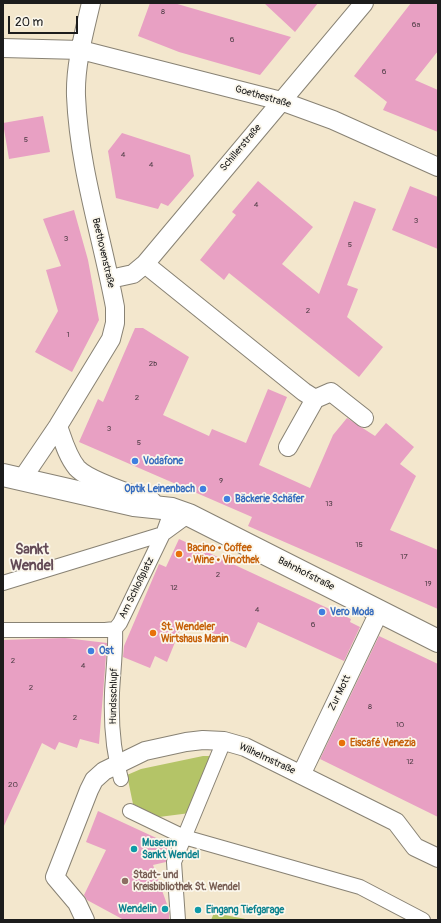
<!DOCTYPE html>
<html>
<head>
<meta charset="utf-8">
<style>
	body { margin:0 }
	#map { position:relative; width:441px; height:923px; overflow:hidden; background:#f3e7cd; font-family:Pangolin,sans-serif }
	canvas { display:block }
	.frame { position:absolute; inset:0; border:4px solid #1c1c1c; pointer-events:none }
	.scale { position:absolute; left:8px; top:16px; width:70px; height:18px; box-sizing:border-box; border:2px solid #1c1c1c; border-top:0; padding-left:5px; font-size:12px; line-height:14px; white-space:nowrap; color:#1c1c1c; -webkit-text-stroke:3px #fbf7ec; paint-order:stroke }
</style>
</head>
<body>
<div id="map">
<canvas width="441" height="923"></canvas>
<div class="frame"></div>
<div class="scale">20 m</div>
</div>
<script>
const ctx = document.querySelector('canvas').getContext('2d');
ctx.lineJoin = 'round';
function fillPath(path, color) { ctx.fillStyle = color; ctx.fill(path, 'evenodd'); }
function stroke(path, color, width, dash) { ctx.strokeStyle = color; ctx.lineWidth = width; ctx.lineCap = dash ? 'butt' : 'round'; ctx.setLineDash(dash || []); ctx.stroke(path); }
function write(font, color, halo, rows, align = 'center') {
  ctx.font = font + ' Pangolin,sans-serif'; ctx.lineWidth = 3.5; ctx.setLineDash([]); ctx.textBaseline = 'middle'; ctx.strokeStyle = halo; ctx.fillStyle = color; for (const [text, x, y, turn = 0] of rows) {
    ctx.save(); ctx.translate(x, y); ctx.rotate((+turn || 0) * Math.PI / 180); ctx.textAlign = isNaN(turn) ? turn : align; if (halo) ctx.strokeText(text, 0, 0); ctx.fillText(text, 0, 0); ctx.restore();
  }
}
fillPath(new Path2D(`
	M 203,756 L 214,756 L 190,813 L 159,817 L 133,804 L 127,775 L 141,769 Z
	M 214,913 L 251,920 L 211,920 Z`), '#b4c467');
fillPath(new Path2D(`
	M 150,3 L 174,3 L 291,37 L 260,75 L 179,52 L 138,36 Z
	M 264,3 L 318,3 L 295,32 Z
	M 411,3 L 438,3 L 438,51 L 415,80 L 438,90 L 438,132 L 383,110 L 387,102 L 354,76 Z
	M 43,116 L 50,152 L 9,159 L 3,123 Z
	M 122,133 L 190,155 L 194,176 L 168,206 L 161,203 L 158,209 L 116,198 L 108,151 Z
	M 258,181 L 313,227 L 282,264 L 319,294 L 354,201 L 376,209 L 347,285 L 358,289 L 347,317 L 383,347 L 359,377 L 229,273 L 224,280 L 200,260 L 236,215 L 232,212 Z
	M 410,186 L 438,197 L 438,249 L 392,230 Z
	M 74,210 L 88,260 L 99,320 L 72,372 L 35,352 L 58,311 L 46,270 L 61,266 L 43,219 Z
	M 135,328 L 143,328 L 189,357 L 163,415 L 209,436 L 212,429 L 246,443 L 268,389 L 287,397 L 259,465 L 310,488 L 333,435 L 347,418 L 375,436 L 386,423 L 414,447 L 400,464 L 416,476 L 390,530 L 438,550 L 438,609 L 248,526 L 252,517 L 79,442 L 98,399 L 103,402 Z
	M 179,539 L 351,619 L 350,622 L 360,627 L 344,661 L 258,622 L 246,648 L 184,620 L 167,662 L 155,656 L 150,668 L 123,657 L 124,646 L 159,564 L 166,567 Z
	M 379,636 L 438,664 L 438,817 L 320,759 Z
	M 65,638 L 107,643 L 99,744 L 80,739 L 77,748 L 59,742 L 55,750 L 42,743 L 3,828 L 3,640 Z
	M 98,811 L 165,842 L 168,853 L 166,862 L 153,865 L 169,910 L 169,920 L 124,920 L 87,900 L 84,895 L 106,850 L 86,842 Z`), '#e8a0c3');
const pedestrian = new Path2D(`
	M 3,583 L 163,534 L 189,515
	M 115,629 C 116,650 113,672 112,693 C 111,721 113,752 121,779
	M 3,630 L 105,630 L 115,629 L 120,623 L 163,534 L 172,509
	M 130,811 L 184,837 L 360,887 L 423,920
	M 178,920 L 174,862 L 224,741`);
const minor = new Path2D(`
	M 3,48 L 81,50 L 281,101 L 333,120 L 438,167
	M 145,264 L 304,392 L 315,399 L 288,447
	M 110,279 L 133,274 L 145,264 L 364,3
	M 315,399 L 331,392 L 364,418
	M 58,426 C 63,440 67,456 77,468 C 89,481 134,495 152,501
	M 22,479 L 58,426 L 111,339 L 115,323 L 115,307 C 102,237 79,168 76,96 C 75,65 84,33 91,3
	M 301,775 L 380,610
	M 85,920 L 77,903 L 55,877 L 89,790 L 94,780 L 104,771 L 145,751 L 186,742 L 203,740 L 224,741 L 245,747 L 396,822 L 415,847 L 438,858`);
const secondary = new Path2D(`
	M 3,475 L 134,505 L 172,509 L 189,515 L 438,641`);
stroke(pedestrian, '#888274', 16);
stroke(minor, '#888274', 20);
stroke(secondary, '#888274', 24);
stroke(pedestrian, '#fff', 14);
stroke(minor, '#fff', 18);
stroke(secondary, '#fff', 22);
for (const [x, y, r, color] of [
	[135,461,4,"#3f7fe0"],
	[203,489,4,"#3f7fe0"],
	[227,499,4,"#3f7fe0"],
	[179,554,4,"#e8710a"],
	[322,612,4,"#3f7fe0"],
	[153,633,4,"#e8710a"],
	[91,651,4,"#3f7fe0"],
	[342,743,4,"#e8710a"],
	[134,849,4,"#0f9aa8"],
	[125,881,4,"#8d6e63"],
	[165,909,4,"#0f9aa8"],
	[198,910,4,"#0f9aa8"]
]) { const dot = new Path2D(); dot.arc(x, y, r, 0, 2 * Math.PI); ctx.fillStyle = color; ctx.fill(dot); stroke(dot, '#fbf7ec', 1.5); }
write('8px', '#4f3d46', null, [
	["8",163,12],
	["6a",416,25],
	["6",232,40],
	["6",384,72],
	["5",26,140],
	["4",123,155],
	["4",151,165],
	["4",256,205],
	["3",416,221],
	["3",66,239],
	["5",350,245],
	["2",308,311],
	["1",68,335],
	["2b",153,364],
	["2",137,398],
	["3",109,429],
	["5",139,443],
	["9",221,481],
	["13",329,504],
	["15",359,545],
	["17",404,557],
	["2",218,575],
	["19",428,584],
	["12",174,588],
	["4",257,610],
	["6",313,625],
	["2",13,661],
	["4",83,666],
	["2",31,688],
	["8",370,707],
	["2",75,718],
	["10",400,725],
	["12",410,762],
	["20",13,785]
]);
write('10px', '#1c1c1c', '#fbf7ec', [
	["Goethestraße",263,97,16],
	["Schillerstraße",241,148,-50],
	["Beethovenstraße",103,253,77],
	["Bahnhofstraße",306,574,27],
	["Am Schloßplatz",137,588,-64],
	["Zur Mott",340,693,-64],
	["Hundsschlupf",114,696,-89],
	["Wilhelmstraße",267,759,25]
]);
write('bold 10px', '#366cbe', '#fbf7ec', [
	["Vodafone",143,461],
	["Optik Leinenbach",195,489,"right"],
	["Bäckerie Schäfer",235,499],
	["Vero Moda",330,612],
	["Ost",99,651]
], 'left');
write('bold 10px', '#c56008', '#fbf7ec', [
	["Bacino • Coffee",187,548],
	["• Wine • Vinothek",187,560],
	["St. Wendeler",161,627],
	["Wirtshaus Manin",161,639],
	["Eiscafé Venezia",350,743]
], 'left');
write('bold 10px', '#0d838f', '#fbf7ec', [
	["Museum",142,843],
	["Sankt Wendel",142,855],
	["Wendelin",157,909,"right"],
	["Eingang Tiefgarage",206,910]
], 'left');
write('bold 10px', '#785e54', '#fbf7ec', [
	["Stadt- und",133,875],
	["Kreisbibliothek St. Wendel",133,887]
], 'left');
write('bold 14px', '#634a56', '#fbf7ec', [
	["Sankt",32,550],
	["Wendel",32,566]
]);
</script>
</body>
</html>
